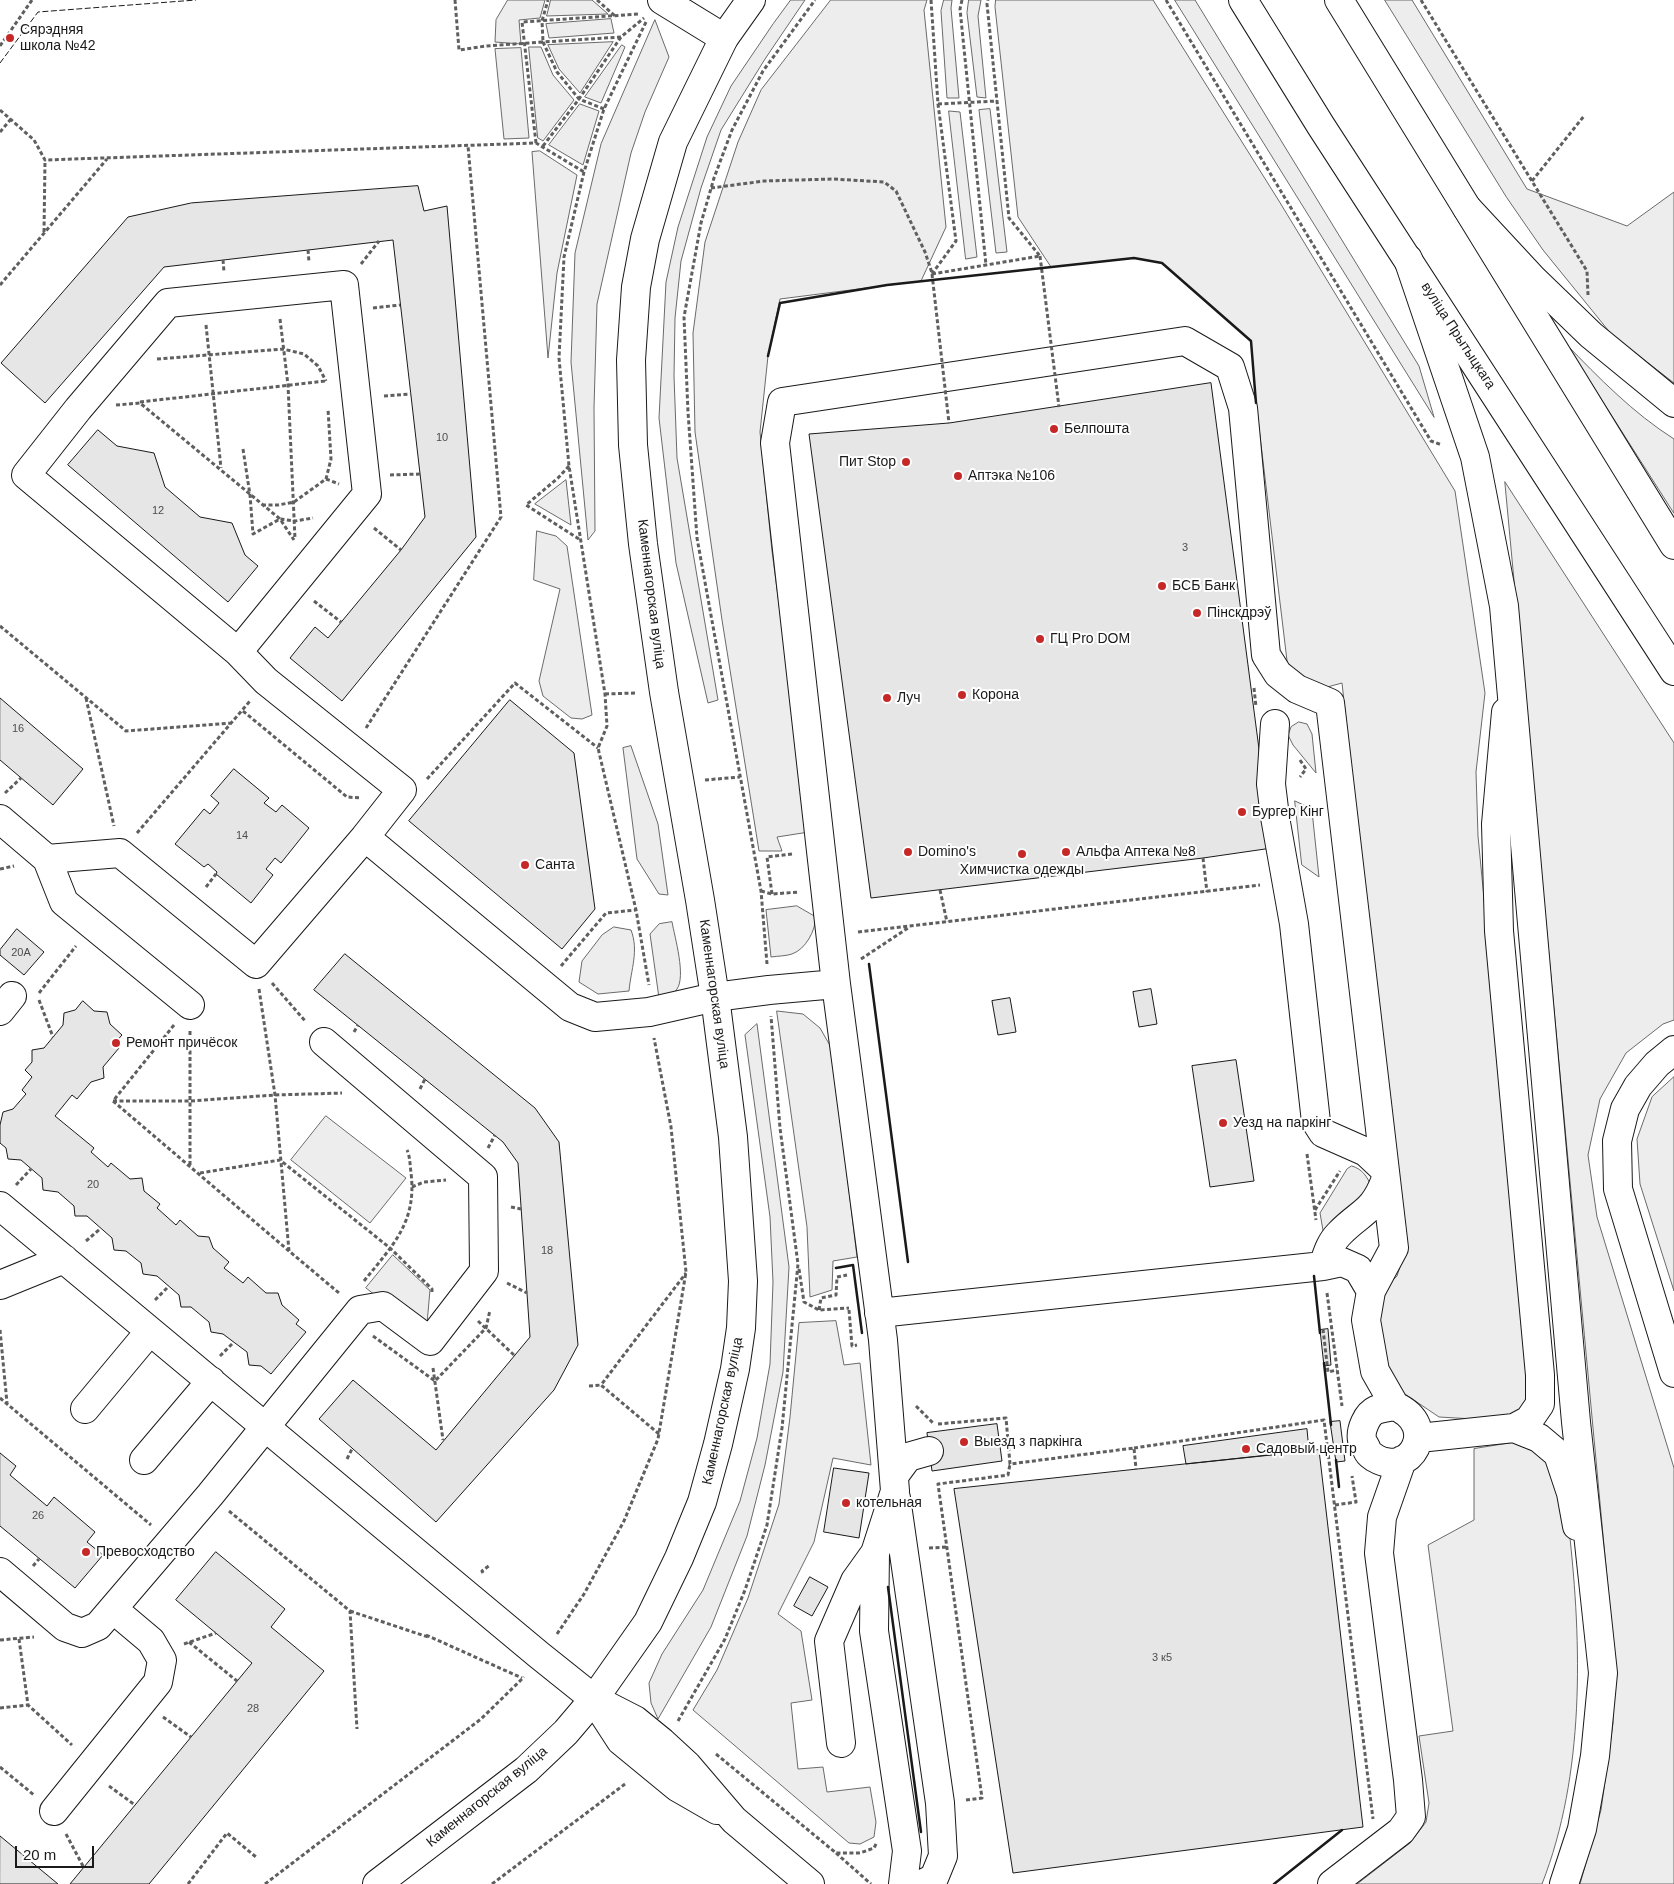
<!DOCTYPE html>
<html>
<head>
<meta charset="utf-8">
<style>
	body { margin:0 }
	#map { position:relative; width:1674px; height:1884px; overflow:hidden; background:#fff; font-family:Arial,sans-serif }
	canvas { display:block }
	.scale { position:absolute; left:15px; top:1846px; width:79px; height:22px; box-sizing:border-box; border:2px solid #1a1a1a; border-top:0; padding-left:6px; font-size:15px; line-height:18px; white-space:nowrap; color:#1a1a1a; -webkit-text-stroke:4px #fff; paint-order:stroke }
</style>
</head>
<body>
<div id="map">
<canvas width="1674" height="1884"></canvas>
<div class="scale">20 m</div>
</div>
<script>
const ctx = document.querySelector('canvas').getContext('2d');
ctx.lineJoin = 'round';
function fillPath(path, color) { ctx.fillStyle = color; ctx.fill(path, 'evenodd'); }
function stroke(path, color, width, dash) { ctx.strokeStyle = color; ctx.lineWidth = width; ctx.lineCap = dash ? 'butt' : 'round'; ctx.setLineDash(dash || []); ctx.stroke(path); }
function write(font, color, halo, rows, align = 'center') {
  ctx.font = font + ' Arial,sans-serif'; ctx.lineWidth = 4; ctx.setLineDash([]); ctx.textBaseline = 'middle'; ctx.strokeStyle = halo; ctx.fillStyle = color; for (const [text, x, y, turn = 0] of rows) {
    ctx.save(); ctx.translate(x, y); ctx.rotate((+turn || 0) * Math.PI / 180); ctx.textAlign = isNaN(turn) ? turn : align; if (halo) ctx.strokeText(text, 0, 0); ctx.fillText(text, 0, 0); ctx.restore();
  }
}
const green = new Path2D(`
	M 508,0 L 545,0 L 540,18 L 519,20 L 521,44 L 495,42 L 496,20 Z
	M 551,0 L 592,0 L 608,14 L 547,16 Z
	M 791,0 L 805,0 L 765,59 L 721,130 L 701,188 L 681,261 L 675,318 L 674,376 L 677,458 L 718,700 L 708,703 L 676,563 L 659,418 L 666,282 L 678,227 L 707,137 L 731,86 L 773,24 Z
	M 831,0 L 927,0 L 924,10 L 946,227 L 921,281 L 780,299 L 768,356 L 760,432 L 772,551 L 809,832 L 777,837 L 782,851 L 759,851 L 722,620 L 695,432 L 693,333 L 705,242 L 738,142 L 761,90 Z
	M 944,0 L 952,0 L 951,8 L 959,98 L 947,98 L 941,11 Z
	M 969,0 L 981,0 L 978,16 L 986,98 L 977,97 L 967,13 Z
	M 996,0 L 1153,0 L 1279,201 L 1455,491 L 1485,693 L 1476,772 L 1478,836 L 1504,1107 L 1529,1403 L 1514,1417 L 1491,1420 L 1439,1417 L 1399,1390 L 1383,1374 L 1373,1318 L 1379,1294 L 1397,1276 L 1405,1251 L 1342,683 L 1320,689 L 1288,669 L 1256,403 L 1251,341 L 1162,263 L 1134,258 L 1051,267 L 1018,217 L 995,7 Z
	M 1175,0 L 1195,0 L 1419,366 L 1434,417 Z
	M 1385,0 L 1412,0 L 1527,189 L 1627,226 L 1674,192 L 1674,383 L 1612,335 L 1543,250 L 1507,198 Z
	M 611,19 L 614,33 L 549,38 L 546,24 Z
	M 655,20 L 669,57 L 645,112 L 631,153 L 597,304 L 594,408 L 595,531 L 588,540 L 571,362 L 575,253 L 601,144 Z
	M 613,42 L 580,93 L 559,69 L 548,45 Z
	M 622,45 L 625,47 L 601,103 L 585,97 Z
	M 529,47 L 541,47 L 553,75 L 574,100 L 543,141 L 538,138 Z
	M 521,48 L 529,138 L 504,139 L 495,49 Z
	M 580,104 L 599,111 L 583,165 L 549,145 Z
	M 990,109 L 1007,252 L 996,253 L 979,110 Z
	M 949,111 L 960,112 L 977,257 L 966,259 Z
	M 540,151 L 577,175 L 557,273 L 548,358 L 532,152 Z
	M 1566,344 C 1599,378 1633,413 1674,439 L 1674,513 Z
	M 566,480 L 571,525 L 535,504 Z
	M 1505,482 L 1674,743 L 1674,1020 L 1663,1024 L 1626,1053 L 1600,1099 L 1588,1155 L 1597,1217 L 1674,1468 L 1674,1884 L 1580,1884 L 1601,1810 L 1613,1723 L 1611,1621 Z
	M 537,531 L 556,536 L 567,546 L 592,715 L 582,719 L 571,718 L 543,696 L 539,681 L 560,589 L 534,580 Z
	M 1299,722 L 1307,724 L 1312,734 L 1316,773 L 1293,745 L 1288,735 L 1291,727 Z
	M 631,746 L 658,824 L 668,895 L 659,894 L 637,859 L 623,748 Z
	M 1295,801 L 1308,807 L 1312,811 L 1319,877 L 1302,865 Z
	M 797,906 L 816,917 C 815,931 806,949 792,954 C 786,956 778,956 771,957 L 766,910 Z
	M 672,922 C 675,938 686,976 677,989 C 673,995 666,997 659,998 L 650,934 L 659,924 Z
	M 614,927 L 631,930 C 639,951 631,969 629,991 L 598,994 L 579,982 L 582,961 L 602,935 Z
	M 777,1011 L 803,1014 L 820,1028 L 832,1049 L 857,1257 L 833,1261 L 832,1290 L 810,1297 L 807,1227 Z
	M 757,1024 L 789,1267 L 783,1372 L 765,1465 L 747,1536 L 711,1627 L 658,1719 L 651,1703 L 649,1683 L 662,1654 L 703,1590 L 740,1501 L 757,1438 L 770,1364 L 773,1282 L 770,1217 L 745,1035 Z
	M 1674,1077 L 1674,1291 L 1640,1184 L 1637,1139 L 1652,1097 Z
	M 326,1116 L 406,1178 L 370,1223 L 291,1160 Z
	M 1352,1166 C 1362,1169 1367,1176 1371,1186 L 1325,1242 L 1320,1213 L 1347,1169 Z
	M 393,1255 L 430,1290 L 426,1335 L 366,1288 Z
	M 836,1321 L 844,1365 L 860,1363 L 871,1465 L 833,1458 L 814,1542 L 778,1614 L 801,1631 L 812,1700 L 791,1703 L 798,1769 L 823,1767 L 827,1792 L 870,1787 L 876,1822 L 874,1837 L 860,1844 L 849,1843 L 693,1710 L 717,1670 L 748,1598 L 779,1504 L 790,1417 L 799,1323 Z
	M 1530,1440 C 1539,1450 1555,1462 1562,1473 C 1566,1480 1568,1518 1569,1529 C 1582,1645 1585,1774 1542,1884 L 1357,1884 L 1410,1843 L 1426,1822 L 1429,1803 L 1419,1736 L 1453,1731 L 1428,1545 L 1474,1520 L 1474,1449 Z`);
fillPath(green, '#ededed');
stroke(green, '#6a6a6a', 1);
const building = new Path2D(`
	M 418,186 L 424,211 L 447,206 L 476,537 L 342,701 L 290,658 L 315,627 L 328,638 L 401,550 L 425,517 L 393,240 L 164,267 L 45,403 L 1,363 L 128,217 L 191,203 Z
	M 1211,383 L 1272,848 L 1203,858 L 871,898 L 809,434 L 949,423 Z
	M 98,430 L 117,446 L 154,453 L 165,487 L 200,517 L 232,523 L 245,555 L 258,566 L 228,602 L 68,465 Z
	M 0,698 L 83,769 L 53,805 L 0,760 Z
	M 510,700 L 574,753 L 595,909 L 562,949 L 409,821 Z
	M 234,769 L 269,798 L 264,803 L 276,812 L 282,805 L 309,828 L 281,863 L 275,858 L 266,869 L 273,875 L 251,903 L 216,874 L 217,872 L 208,864 L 204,867 L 175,844 L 204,809 L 210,814 L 219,803 L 211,796 Z
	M 17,929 L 44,952 L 24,975 L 0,955 L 0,950 Z
	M 345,954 L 535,1108 L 559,1142 L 578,1345 L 554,1390 L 436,1522 L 319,1419 L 353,1380 L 436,1450 L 530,1337 L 518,1163 L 503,1142 L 314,990 Z
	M 1151,989 L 1157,1024 L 1139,1027 L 1133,992 Z
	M 1010,998 L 1016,1032 L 998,1035 L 992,1001 Z
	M 83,1001 L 94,1011 L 107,1012 L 110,1024 L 122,1035 L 114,1044 L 119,1048 L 103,1067 L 104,1078 L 91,1082 L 77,1099 L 72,1095 L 55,1116 L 94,1148 L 91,1152 L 108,1167 L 111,1163 L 130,1179 L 142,1178 L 144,1191 L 160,1204 L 157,1208 L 176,1225 L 180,1220 L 198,1236 L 209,1237 L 213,1248 L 229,1262 L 224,1268 L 243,1283 L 248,1277 L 266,1293 L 278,1293 L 282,1305 L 299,1320 L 296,1324 L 306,1332 L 271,1374 L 261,1366 L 249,1365 L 247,1352 L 223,1334 L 211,1332 L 209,1322 L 191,1307 L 181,1307 L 179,1295 L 157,1276 L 143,1274 L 141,1263 L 126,1251 L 114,1250 L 112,1238 L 87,1216 L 75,1216 L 74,1206 L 58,1192 L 43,1190 L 42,1178 L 21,1160 L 8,1159 L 6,1148 L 0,1143 L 0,1125 L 3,1112 L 13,1109 L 26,1094 L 22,1090 L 32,1077 L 25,1070 L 32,1062 L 32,1050 L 44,1048 L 63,1025 L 64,1013 L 75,1010 Z
	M 1236,1060 L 1254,1181 L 1210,1187 L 1192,1066 Z
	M 1328,1329 L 1331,1365 L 1324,1366 L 1320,1330 Z
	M 1340,1421 L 1345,1461 L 1336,1462 L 1330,1422 Z
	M 997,1424 L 1002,1461 L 932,1471 L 927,1433 Z
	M 1307,1429 L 1309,1451 L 1186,1464 L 1183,1446 Z
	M 1319,1450 L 1363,1827 L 1013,1873 L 954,1489 Z
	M 0,1453 L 16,1466 L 10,1475 L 47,1506 L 54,1497 L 95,1532 L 87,1542 L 103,1555 L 75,1588 L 0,1526 Z
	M 834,1468 L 869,1473 L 859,1538 L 824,1532 Z
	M 216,1552 L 285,1609 L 271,1627 L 324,1671 L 149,1884 L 70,1884 L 252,1663 L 176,1600 Z
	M 810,1577 L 828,1587 L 812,1616 L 794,1606 Z
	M 0,1836 L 58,1884 L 0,1884 Z`);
fillPath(building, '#e6e6e6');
stroke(building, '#1a1a1a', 1);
const minor = new Path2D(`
	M 662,0 L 724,38
	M 1275,724 L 1271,784 L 1275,817 L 1294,924 L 1316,1122 L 1323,1133 L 1366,1152 L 1383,1168
	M 0,819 L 47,859 L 64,902 L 190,1005
	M 365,837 L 570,1007 L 595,1017 L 649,1012 L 715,997 L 769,990 L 836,984
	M 47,859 L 120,853 L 256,964 L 365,837 L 402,790 L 266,681 L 238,652 L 26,475 L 78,409 L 168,303 L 344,285 L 367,494 L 238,652
	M 0,1011 L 12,996
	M 0,1206 L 539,1655 L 594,1699 L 635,1720 L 662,1742 L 687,1765 L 734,1820 L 810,1884
	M 1323,1266 C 1327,1254 1330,1243 1339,1234 C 1360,1212 1373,1213 1385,1181
	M 0,1285 L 64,1259
	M 879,1313 L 1323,1266 L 1342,1262 L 1358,1269 L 1371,1291 L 1366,1320 L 1375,1371 L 1395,1406
	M 1395,1406 C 1441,1426 1410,1479 1375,1458 C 1371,1455 1369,1455 1367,1450 C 1366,1447 1363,1443 1362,1440 C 1360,1430 1367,1414 1376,1410 C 1382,1408 1389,1407 1395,1406 Z
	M 85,1409 L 150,1331
	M 1514,1428 L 1539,1438 L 1558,1454 L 1571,1493 L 1577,1526
	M 1419,1438 L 1514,1428 L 1529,1420 L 1540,1404 L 1540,1375 L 1499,931 L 1496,824 L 1506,712
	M 144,1460 L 211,1381
	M 894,1476 L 908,1457 L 929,1451
	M 896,1498 L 940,1803 L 943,1856 L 934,1878 L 922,1884
	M 0,1572 L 65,1627 L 82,1633 L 98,1626 L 210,1495 L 360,1310 L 383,1306 L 430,1341 L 484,1271 L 483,1177 L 324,1042
	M 595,1701 L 621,1741 L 677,1787 L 717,1810
	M 841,1743 L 829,1641 L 855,1581 L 875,1553
	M 54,1811 L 158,1682 L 162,1660 L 151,1641 L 113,1609
	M 903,1884 L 907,1851 L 874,1631 L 875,1553 L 895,1491 L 883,1340 L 836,984 L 775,443 L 782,402 L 1185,341 L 1230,367 L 1243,408 L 1266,655 L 1278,674 L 1297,689 L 1330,703 L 1394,1248 L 1371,1291
	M 1332,1884 L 1401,1831 L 1411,1817 L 1408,1780 L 1379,1553 L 1382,1517 L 1402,1460`);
const major = new Path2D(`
	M 1243,0 L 1321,126 L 1674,671
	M 1339,0 L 1674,545
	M 377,1884 L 526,1770 L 566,1732 L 594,1699 L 648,1622 L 679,1558 L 702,1502 L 718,1444 L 735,1369 L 741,1328 L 743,1281 L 733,1137 L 715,997 L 700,900 L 664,692 L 643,544 L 633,445 L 631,360 L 636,287 L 645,239 L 673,142 L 724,38 L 751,0`);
const highway = new Path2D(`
	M 1467,208 L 1532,278 L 1591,335 L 1674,403
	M 1408,259 L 1475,457 L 1504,606 L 1576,1422 L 1603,1673 L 1595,1756 L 1582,1829 L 1564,1884
	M 1674,1050 L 1657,1064 L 1638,1086 L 1625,1109 L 1617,1141 L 1618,1189 L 1674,1373`);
stroke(minor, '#1a1a1a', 30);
stroke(major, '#1a1a1a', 30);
stroke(highway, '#1a1a1a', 30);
stroke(new Path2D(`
	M 455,0 L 459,50 L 486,46 L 543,42 L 542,21 L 548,0
	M 597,0 L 615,16
	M 931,0 L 938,104 L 956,241 L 932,274
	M 962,0 L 960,9 L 986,265
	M 1166,0 L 1431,441 L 1442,445
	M 1421,0 L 1587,271 L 1588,295
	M 646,22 L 604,109 L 584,172 L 564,257 L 559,358 L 569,466 L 605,694 L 607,726 L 598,748 L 636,910 L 649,985
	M 0,46 L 32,0
	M 938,104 L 997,101
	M 604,109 L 579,99 L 557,72 L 543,42 L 621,37
	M 0,110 L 34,140 L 45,160 L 536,143 L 584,172
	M 0,132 L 11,119
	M 536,143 L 522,22 L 639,14
	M 543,146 L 579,99 L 621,37 L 644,18
	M 1532,181 L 1584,116
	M 711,188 L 764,181 L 832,179 L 884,182 L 896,191 L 925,252 L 932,273
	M 44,232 L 45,160
	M 308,250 L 309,262
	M 223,260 L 224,272
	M 361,264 L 379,241
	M 932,274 L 1040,256 L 1009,218 L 987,4 L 988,0
	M 0,285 L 107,159
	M 373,308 L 400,305
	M 280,319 L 288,385 L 295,539
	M 206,325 L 221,468
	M 157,359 L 283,349 L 304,354 L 318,366 L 326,381
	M 384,396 L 411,394
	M 140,402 L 326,381
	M 116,405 L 140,403 L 280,519 L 294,540
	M 243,449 L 250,495 L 253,534 L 280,519 L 295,521 L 313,518
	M 569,466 L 558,478 L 526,505 L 579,539
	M 390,475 L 420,474
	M 326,479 L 339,484
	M 262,505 L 278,505 L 294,502 L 326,479 L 331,459 L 328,409
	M 374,528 L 401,550
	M 314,601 L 341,622
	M 0,626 L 126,731 L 231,723
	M 1254,688 L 1256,707
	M 605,694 L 636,693
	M 86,698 L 114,826
	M 243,711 L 347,797 L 361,798
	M 366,728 L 501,517 L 468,146
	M 1300,760 L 1306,769 L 1300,777
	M 427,779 L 515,683 L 598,748
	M 705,780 L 740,777
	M 5,793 L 21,778
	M 137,833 L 250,701
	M 1203,858 L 1207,892
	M 0,869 L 14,866
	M 206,887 L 216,874
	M 940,890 L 947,922
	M 761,891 L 772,894 L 799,892
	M 772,894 L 767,857 L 792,854 L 792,856
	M 858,932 L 1260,885
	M 861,959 L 908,928
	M 767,964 L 761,891 L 697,538 L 688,412 L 684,317 L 701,223 L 714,178 L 732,130 L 763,71 L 815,0
	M 561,966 L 606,913 L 636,910
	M 272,983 L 306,1022
	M 259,989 L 275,1095 L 289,1251 L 339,1293
	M 39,993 L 76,946
	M 39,1000 L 53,1037
	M 174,1025 L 113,1101 L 289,1251
	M 190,1031 L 190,1167
	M 354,1032 L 358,1025
	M 420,1089 L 425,1079
	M 113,1101 L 190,1101 L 275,1095 L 342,1093
	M 488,1148 L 495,1135
	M 1307,1154 L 1316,1220
	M 200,1173 L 280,1160 L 390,1248 L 432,1289 L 432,1292
	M 16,1185 L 31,1169
	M 412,1187 L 424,1182 L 446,1180
	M 511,1207 L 521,1209
	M 1315,1210 L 1340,1171
	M 86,1241 L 100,1229
	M 799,1269 L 804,1302 L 819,1310 L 849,1308
	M 364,1281 C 393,1245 417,1222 411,1173 C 410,1165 410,1156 407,1150
	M 507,1283 L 527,1293
	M 1327,1293 L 1342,1406
	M 155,1300 L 169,1286
	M 819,1310 L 821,1298 L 836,1295 L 837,1277 L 847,1275
	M 849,1310 L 852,1346 L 857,1345
	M 478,1321 L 515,1356
	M 1323,1329 L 1328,1372 L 1337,1370
	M 0,1330 L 7,1403
	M 373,1336 L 435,1381 L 486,1328 L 490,1310
	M 220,1356 L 234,1342
	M 433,1368 L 443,1440
	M 589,1386 L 601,1385
	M 0,1398 L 151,1525
	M 916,1406 L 933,1423
	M 938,1424 L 1006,1418 L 1010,1464 L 1134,1448 L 1136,1469
	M 659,1434 L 601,1385 L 686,1273
	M 1134,1448 L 1324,1420 L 1373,1819
	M 347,1459 L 352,1449
	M 1335,1505 L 1356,1502 L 1352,1476
	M 229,1511 L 350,1611 L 357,1729
	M 929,1548 L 947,1547
	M 33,1566 L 39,1559
	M 483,1573 L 482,1571 L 490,1565
	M 350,1611 L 428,1637
	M 557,1634 L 584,1594 L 624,1521 L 658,1439 L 686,1272 L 671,1127 L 654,1038
	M 426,1635 L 522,1678
	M 19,1639 L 28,1705 L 72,1745
	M 0,1640 L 34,1637
	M 189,1642 L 237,1681
	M 184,1644 L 216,1633
	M 0,1708 L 28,1705
	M 163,1717 L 191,1737
	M 678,1721 L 725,1639 L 745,1590 L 767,1525 L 782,1428 L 798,1264 L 780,1128 L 771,1016
	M 716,1754 L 836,1853 L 860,1853 L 874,1848 L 877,1842
	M 0,1767 L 34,1795
	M 109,1786 L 135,1805
	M 966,1800 L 982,1798 L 938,1484 L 1008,1475 L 1010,1464
	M 66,1834 L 84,1868
	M 836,1853 L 871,1884
	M 188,1884 L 227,1833 L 256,1857
	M 265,1884 L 481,1719 L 524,1677
	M 492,1884 L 625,1784`), '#5f5f5f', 3, [4, 2.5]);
stroke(minor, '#fff', 28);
stroke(major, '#fff', 28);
stroke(highway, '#fff', 28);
stroke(new Path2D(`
	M 1040,256 L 1059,407
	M 932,274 L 949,423`), '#5f5f5f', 3, [4, 2.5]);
stroke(new Path2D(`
	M 0,63 L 38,12 L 196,0`), '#1a1a1a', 1, [6, 2.5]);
stroke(new Path2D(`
	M 768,356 L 780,303 L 887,285 L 1134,258 L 1162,263 L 1251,341 L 1256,403
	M 869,964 L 908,1262
	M 836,1268 L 853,1265 L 862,1333
	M 1314,1276 L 1320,1333
	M 1324,1363 L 1331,1425
	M 1336,1460 L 1339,1487
	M 888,1587 L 921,1832
	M 1274,1884 L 1342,1830`), '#1a1a1a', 2.5);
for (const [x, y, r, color] of [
	[10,38,5,"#c62828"],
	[1054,429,5,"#c62828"],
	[906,462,5,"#c62828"],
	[958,476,5,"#c62828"],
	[1162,586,5,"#c62828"],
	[1197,613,5,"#c62828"],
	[1040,639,5,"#c62828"],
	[962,695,5,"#c62828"],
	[887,698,5,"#c62828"],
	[1242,812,5,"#c62828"],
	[908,852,5,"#c62828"],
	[1066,852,5,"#c62828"],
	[1022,854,5,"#c62828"],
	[525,865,5,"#c62828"],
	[116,1043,5,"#c62828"],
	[1223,1123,5,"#c62828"],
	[964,1442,5,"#c62828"],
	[1246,1449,5,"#c62828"],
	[846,1503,5,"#c62828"],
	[86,1552,5,"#c62828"]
]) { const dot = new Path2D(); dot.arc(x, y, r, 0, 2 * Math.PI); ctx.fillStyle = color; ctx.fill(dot); stroke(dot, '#fff', 2); }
write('11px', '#4d4d4d', null, [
	["10",442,438],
	["12",158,511],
	["3",1185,548],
	["16",18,729],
	["14",242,836],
	["20А",21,953],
	["20",93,1185],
	["18",547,1251],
	["26",38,1516],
	["3 к5",1162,1658],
	["28",253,1709]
]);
write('14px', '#1a1a1a', '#fff', [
	["Сярэдняя",20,30],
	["школа №42",20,46],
	["Белпошта",1064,429],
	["Пит Stop",896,462,"right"],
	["Аптэка №106",968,476],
	["БСБ Банк",1172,586],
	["Пінскдрэў",1207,613],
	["ГЦ Pro DOM",1050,639],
	["Корона",972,695],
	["Луч",897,698],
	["Бургер Кінг",1252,812],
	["Domino's",918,852],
	["Альфа Аптека №8",1076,852],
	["Санта",535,865],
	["Химчистка одежды",1022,870,"center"],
	["Ремонт причёсок",126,1043],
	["Уезд на паркінг",1233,1123],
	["Выезд з паркінга",974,1442],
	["Садовый центр",1256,1449],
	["котельная",856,1503],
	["Превосходство",96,1552]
], 'left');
write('14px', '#1a1a1a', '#fff', [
	["вуліца Прытыцкага",1458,336,57],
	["Каменнагорская вуліца",651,594,83],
	["Каменнагорская вуліца",714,994,82],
	["Каменнагорская вуліца",723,1411,-78],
	["Каменнагорская вуліца",487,1797,-39]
]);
</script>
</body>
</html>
